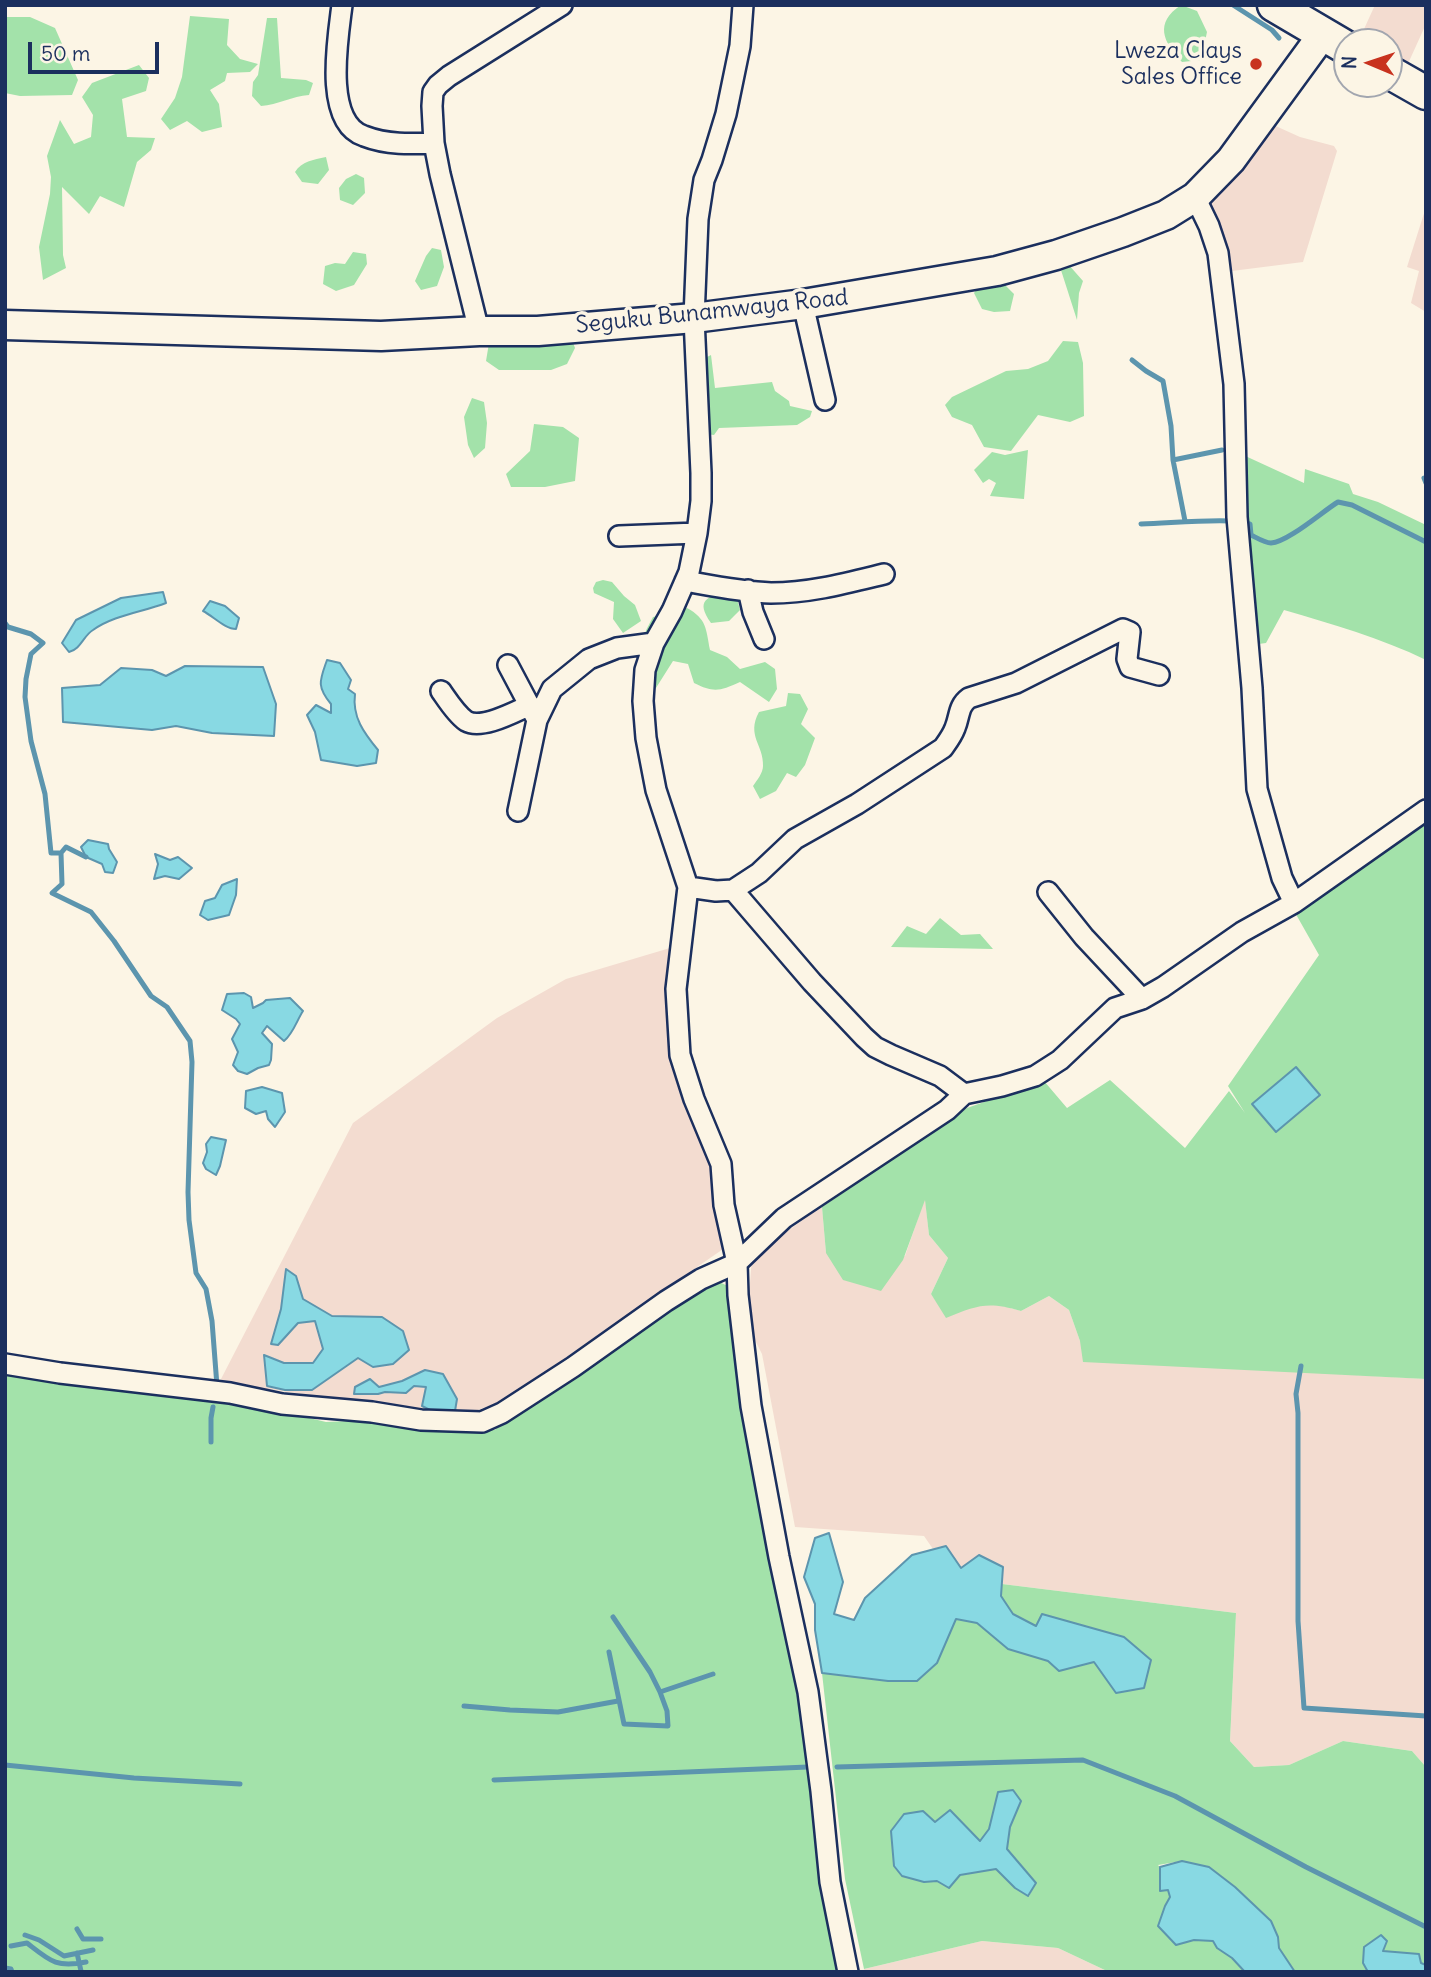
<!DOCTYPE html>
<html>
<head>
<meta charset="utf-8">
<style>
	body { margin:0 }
	#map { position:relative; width:1431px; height:1977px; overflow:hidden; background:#fcf5e5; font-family:Delius,sans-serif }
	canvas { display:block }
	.frame { position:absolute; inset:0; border:7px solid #1b2f5e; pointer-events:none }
	.north { position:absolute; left:1333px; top:28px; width:70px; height:70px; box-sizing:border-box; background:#fcf5e5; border:2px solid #a2a6af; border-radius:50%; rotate:272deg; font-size:19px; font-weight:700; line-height:28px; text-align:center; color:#1b2f5e }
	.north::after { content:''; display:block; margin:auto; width:24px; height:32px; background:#c8321e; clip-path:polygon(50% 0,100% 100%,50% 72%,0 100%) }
	.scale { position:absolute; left:28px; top:42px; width:131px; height:32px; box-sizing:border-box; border:4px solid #1b2f5e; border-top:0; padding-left:9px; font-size:21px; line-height:24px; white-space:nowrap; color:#1b2f5e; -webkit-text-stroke:5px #fcf5e5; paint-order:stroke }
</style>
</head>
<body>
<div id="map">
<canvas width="1431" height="1977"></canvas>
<div class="frame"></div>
<div class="north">N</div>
<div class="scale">50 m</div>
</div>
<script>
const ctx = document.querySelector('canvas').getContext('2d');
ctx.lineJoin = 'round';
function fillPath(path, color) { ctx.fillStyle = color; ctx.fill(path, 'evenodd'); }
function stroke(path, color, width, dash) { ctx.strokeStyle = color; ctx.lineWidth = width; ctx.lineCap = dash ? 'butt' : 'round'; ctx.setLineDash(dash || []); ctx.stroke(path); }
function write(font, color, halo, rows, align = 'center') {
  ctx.font = font + ' Delius,sans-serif'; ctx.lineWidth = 7; ctx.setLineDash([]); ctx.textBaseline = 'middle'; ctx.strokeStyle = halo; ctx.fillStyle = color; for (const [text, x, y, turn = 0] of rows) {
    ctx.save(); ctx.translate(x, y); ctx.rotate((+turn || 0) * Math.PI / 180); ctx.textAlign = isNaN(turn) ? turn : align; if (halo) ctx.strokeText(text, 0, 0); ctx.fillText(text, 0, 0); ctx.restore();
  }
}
fillPath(new Path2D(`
	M 1375,5 L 1426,5 L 1426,24 L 1406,68 L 1389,57 L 1389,42 L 1363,42 L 1359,40 Z
	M 1269,123 L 1300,137 L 1334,146 L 1337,151 L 1303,262 L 1224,272 L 1206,199 Z
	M 1426,207 L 1426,312 L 1411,303 L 1419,271 L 1407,267 Z
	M 670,948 L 672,1039 L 716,1164 L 729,1245 L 504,1400 L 473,1412 L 431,1412 L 224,1383 L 221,1379 L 353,1123 L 497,1018 L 566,979 Z
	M 925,1198 L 929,1235 L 948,1258 L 931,1294 L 947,1317 L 976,1305 L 1000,1305 L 1021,1311 L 1049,1296 L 1069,1310 L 1080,1341 L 1164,1364 L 1426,1379 L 1426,1767 L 1412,1751 L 1343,1741 L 1289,1765 L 1254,1767 L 1230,1741 L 1236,1613 L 1002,1584 L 1002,1567 L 961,1569 L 946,1546 L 933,1549 L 924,1536 L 795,1527 L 762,1354 L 755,1340 L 749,1296 L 752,1257 L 822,1206 L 826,1253 L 905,1256 Z
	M 982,1941 L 1058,1948 L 1109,1972 L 865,1972 L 864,1969 Z`), '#f3dcd0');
fillPath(new Path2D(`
	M 1181,5 L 1197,11 L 1207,32 L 1201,60 L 1182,62 C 1163,42 1154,23 1181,5 Z
	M 190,16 L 229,19 L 227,45 L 240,59 L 258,64 L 250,72 L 227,73 L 225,81 L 210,90 L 219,104 L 222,127 L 202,132 L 187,121 L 170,130 L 161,119 L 175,98 L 182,77 Z
	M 5,17 L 30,17 L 55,28 L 78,80 L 72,95 L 20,96 L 5,93 Z
	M 267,18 L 277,18 L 281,78 L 306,80 L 313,83 L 309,95 C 292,96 278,105 261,106 L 252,96 L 253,82 L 258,75 Z
	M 139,65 L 149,78 L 146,91 L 122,99 L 127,137 L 155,138 L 151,150 L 137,162 L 124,207 L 100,196 L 89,214 L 62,187 L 63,255 L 66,268 L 43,280 L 39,247 L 50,194 L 51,177 L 47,156 L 60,120 L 74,144 L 91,137 L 93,115 L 82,97 L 92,83 Z
	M 326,157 L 329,170 L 318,184 L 302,182 L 295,172 C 302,161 313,160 326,157 Z
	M 356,174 L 364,178 L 365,193 L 353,205 L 340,200 L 339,188 L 346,179 Z
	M 432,248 L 441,250 L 444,267 L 437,286 L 421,290 L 415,281 L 426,256 Z
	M 353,252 L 366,254 L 367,264 L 354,285 L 336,291 L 323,284 L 325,266 L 335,263 L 345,264 Z
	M 1068,264 L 1083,281 L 1079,293 L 1077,320 L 1060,267 Z
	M 991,281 L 1004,284 L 1014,294 L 1010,311 L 994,312 L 982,309 L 974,293 L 982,282 Z
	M 571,337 L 575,348 L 567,364 L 551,370 L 499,370 L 486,361 L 489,343 Z
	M 1063,341 L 1078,342 L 1083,363 L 1084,416 L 1070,422 L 1038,415 L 1011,451 L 984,447 L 972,425 L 952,417 L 945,405 L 952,397 L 1006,371 L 1028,369 L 1048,361 Z
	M 711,355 L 715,388 L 772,382 L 775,391 L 789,401 L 790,406 L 812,411 L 810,417 L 797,425 L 719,428 L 714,435 L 706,434 L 707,357 Z
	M 472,398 L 484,402 L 487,423 L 485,448 L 474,458 L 468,445 L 464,417 Z
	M 534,424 L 563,427 L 579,438 L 575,481 L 545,487 L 511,487 L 506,474 L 530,451 Z
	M 1028,450 L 1024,499 L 990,496 L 996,483 L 989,479 L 983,483 L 974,470 L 992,452 L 1005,455 Z
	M 1241,454 L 1304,483 L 1305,469 L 1349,484 L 1353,494 L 1378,502 L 1426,525 L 1426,660 C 1381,638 1332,624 1284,610 L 1266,643 L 1251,645 Z
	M 603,580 L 612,582 L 624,596 L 635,605 L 641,621 L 623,633 L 613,619 L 614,602 L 594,593 L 593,588 L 596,582 Z
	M 727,589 L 736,595 L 740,610 L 729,621 L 711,623 C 695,600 707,598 727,589 Z
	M 687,608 C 707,619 706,629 710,650 L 727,657 L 740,669 L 765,662 L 775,669 L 777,689 L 769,702 L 740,682 C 720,691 714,693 694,683 L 688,664 L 673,661 L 649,699 C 636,664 634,651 653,617 Z
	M 788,693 L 800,694 L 808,709 L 801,724 L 815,738 L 805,765 L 796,777 L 787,773 L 776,791 L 760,799 L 753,786 C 757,780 763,773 763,766 C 764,745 746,736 759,712 L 786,706 Z
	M 1426,817 L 1426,1379 L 1083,1362 L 1080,1341 L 1069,1310 L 1049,1296 L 1021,1311 C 988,1301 977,1305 946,1318 L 931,1294 L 948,1258 L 929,1235 L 925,1200 L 903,1260 L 881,1291 L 843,1280 L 826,1253 L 822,1207 L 967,1108 L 1044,1081 L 1067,1108 L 1110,1080 L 1185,1148 L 1229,1091 L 1245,1113 L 1228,1086 L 1319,955 L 1289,902 Z
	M 940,918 L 961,935 L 980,934 L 993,949 L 891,947 L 907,926 L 926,934 Z
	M 717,1281 L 730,1287 L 757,1501 L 797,1695 L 838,1972 L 5,1972 L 5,1375 L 97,1380 L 201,1392 L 326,1422 L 374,1420 L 425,1429 L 495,1430 L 504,1420 L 702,1286 Z
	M 1002,1584 L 1236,1613 L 1230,1741 L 1254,1767 L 1289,1765 L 1343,1741 L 1412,1751 L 1426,1767 L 1426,1965 L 1421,1963 L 1419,1954 L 1382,1951 L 1363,1963 L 1368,1972 L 1295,1972 L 1279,1948 L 1278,1937 L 1182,1861 L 1158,1865 L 1160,1867 L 1160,1891 L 1168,1890 L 1170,1897 L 1165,1906 L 1176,1945 L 1194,1940 L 1213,1941 L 1217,1948 L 1232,1958 L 1245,1972 L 1109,1972 L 1058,1948 L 982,1941 L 864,1969 L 845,1879 L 822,1673 L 888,1681 L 937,1663 L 955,1619 L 977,1623 L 1008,1649 L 1048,1661 L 1059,1671 L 1094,1662 L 1144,1688 L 1042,1615 L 1037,1626 L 1013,1614 L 1001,1596 ZM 998,1792 L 1021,1801 L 1010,1827 L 1007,1849 L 1036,1883 L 1029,1896 L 1015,1888 L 996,1869 L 924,1882 L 893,1842 L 891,1831 L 904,1814 L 923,1811 L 935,1822 L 950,1810 L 980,1841 L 989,1829 Z`), '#a3e2aa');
const water = new Path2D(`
	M 163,592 L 166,603 C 143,612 114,615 93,630 C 83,636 81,649 69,652 L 62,643 L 76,620 L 121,598 Z
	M 210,601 L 225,606 L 239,618 L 236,629 C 225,629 213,616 203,611 Z
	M 327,660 L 340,663 L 351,680 L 348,689 L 355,694 C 352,717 364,733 378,750 L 376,763 L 357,766 L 321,760 L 315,732 L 307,715 L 316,705 L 331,713 L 331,704 C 316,686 320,680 327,660 Z
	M 185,666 L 263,667 L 276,704 L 274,736 L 212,733 L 176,726 L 152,730 L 63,722 L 62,688 L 100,685 L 121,668 L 152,670 L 166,676 Z
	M 88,840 L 108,844 L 109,849 L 117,862 L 113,873 L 105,872 L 102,864 L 86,857 L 81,847 Z
	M 155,854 L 170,860 L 178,857 L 192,868 L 179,879 L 165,876 L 154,879 L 158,864 Z
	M 237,879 L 236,895 L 229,915 L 208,920 L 200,915 L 205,901 L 215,898 L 222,885 Z
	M 244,993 L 251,997 L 253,1008 L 263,1003 L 266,1000 L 290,998 L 303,1011 C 297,1020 293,1034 284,1041 L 267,1026 L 262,1033 L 272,1044 L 271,1060 L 269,1065 L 258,1068 L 247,1074 L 238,1071 L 233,1065 L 238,1052 L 232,1039 L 240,1024 L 236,1019 L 222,1010 L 227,994 Z
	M 1296,1067 L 1320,1095 L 1276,1132 L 1252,1104 Z
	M 262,1087 L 282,1093 L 285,1112 L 275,1127 L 268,1119 L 266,1111 L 256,1114 L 245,1108 L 246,1091 Z
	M 211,1137 L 226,1140 L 220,1166 L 216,1175 L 206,1169 L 203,1163 L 207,1152 L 206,1144 Z
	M 286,1269 L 296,1276 L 303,1299 L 332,1316 L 382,1317 L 403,1331 L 409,1350 L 393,1364 L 373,1367 L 358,1358 L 312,1390 L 285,1390 L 267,1386 L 264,1355 L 284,1363 L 313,1363 L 323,1349 L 315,1321 L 298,1323 L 278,1345 L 271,1344 L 281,1309 Z
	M 425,1370 L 443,1374 L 457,1399 L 455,1411 L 430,1410 L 422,1406 L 426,1387 L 414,1386 L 406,1393 L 385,1392 L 378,1394 L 354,1394 L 355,1387 L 370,1379 L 379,1387 L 402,1381 Z
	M 829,1533 L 843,1582 L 834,1614 L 854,1620 L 865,1598 L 912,1555 L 946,1546 L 961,1568 L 979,1555 L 1003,1567 L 1001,1596 L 1013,1614 L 1036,1626 L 1042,1614 L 1124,1637 L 1151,1660 L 1144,1688 L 1116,1693 L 1094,1662 L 1059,1671 L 1048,1661 L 1008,1649 L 977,1623 L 956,1619 L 937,1663 L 917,1681 L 888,1681 L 822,1673 L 815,1630 L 815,1604 L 804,1577 L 815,1538 Z
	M 1013,1790 L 1021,1801 L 1010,1827 L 1007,1849 L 1036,1883 L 1028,1896 L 1015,1888 L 996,1869 L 960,1875 L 949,1888 L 937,1881 L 924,1882 L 902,1876 L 894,1866 L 891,1831 L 904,1814 L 923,1811 L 935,1822 L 950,1810 L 980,1841 L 989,1829 L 998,1792 Z
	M 1182,1861 L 1209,1867 L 1235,1887 L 1271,1921 L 1278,1937 L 1279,1948 L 1295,1972 L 1245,1972 L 1232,1958 L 1217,1948 L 1213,1941 L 1194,1940 L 1176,1945 L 1158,1926 L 1165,1906 L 1170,1897 L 1168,1890 L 1160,1891 L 1160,1867 Z
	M 1381,1935 L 1387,1941 L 1383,1951 L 1419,1954 L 1421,1963 L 1426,1965 L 1426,1972 L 1368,1972 L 1363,1963 L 1364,1947 Z`);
fillPath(water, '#88d9e3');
stroke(water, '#5c95ae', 2);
stroke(new Path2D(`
	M 1233,5 L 1272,30 L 1279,38
	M 1132,360 L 1146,371 L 1163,381 L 1171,426 L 1173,460 L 1185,521
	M 1173,460 L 1222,450
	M 1424,478 L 1426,483
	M 1241,521 L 1250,524 L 1251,535 C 1257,538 1265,543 1271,543 C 1288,542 1323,511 1338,502 L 1352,505 L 1426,542
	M 1141,524 C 1171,523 1200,520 1230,521
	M 5,623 L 8,627 L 31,634 L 43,643 L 31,654 L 26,679 L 25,697 L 31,741 L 45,794 L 51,853 L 61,853
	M 86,857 L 66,847 L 61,853 L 62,884 L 52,893 L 91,912 L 114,941 L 151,996 L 167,1007 L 190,1041 L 192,1062 L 188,1192 L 189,1220 L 196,1273 L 206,1289 L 212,1321 L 217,1386
	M 1301,1366 L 1296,1394 L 1298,1413 L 1298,1621 L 1304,1708 L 1426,1716
	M 211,1442 L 211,1418 L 213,1407
	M 613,1617 L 650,1672 L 660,1692 L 713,1674
	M 609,1652 L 624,1724 L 668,1726 L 667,1711 L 660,1692
	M 464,1706 L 510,1710 L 558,1712 L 618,1701
	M 5,1765 L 134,1778 L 240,1784
	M 837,1767 L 1083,1760 L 1175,1796 L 1306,1867 L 1426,1927
	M 494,1780 L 808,1767
	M 77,1929 L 83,1939 L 101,1939
	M 25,1935 L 39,1940 L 64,1956 L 93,1950
	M 11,1946 L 27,1943 C 50,1961 56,1968 86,1962
	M 77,1953 L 81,1971
	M 5,1968 L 11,1969 L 12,1972`), '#5c95ae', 5);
const minor = new Path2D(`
	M 342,5 C 338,38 323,122 364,136 C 387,145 411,144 434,143
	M 743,5 L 740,46 L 726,114 L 712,160 L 704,180 L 698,219 L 694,318 L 701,473 L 701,501 L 697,533 L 689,572 L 672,611 L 654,643 L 645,670 L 643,701 L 646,738 L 656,790 L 688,887 L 676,989 L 680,1055 L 694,1099 L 721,1164 L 724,1205 L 737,1263 L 738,1295 L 751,1406 L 779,1557 L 808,1692 L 821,1791 L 830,1882 L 848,1972
	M 1195,197 L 1209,226 L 1218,253 L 1234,384 L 1237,517 L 1252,688 L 1257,789 L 1282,878 L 1294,903
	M 803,304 L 825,400
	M 479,331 L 440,174 L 434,143 L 432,106 L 433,92 L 438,85 L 449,76 L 562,5
	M 619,536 L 697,533
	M 685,581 C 713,586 742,592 771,593 C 810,593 847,583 884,574
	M 748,590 L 753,612 L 764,639
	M 508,665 L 535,716
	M 441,691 C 448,701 456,714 466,721 C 482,730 514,712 530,705
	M 518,811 L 537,720 L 552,689 L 589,659 L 617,648 L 654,643
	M 688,887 L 716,891 L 733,890 L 759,873 L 795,839 L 857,804 L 943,748 C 948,741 952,736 955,728 C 960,716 958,706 969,698 L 1016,683 L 1123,629 L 1130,632 L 1127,659 L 1130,667 L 1159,675
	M 733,890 L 812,982 L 864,1037 L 875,1047 L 891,1055 L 940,1076 L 964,1094
	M 1048,892 L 1084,937 L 1142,999
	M 5,1364 L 60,1373 L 230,1393 L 282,1404 L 372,1412 L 421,1420 L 482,1422 L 502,1413 L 573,1367 L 666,1301 L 701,1279 L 737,1263 L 784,1218 L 947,1110 L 964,1094 L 1002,1086 L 1035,1076 L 1060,1060 L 1115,1008 L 1142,999 L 1163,987 L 1242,932 L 1294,903 L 1426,810`);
const secondary = new Path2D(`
	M 5,325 L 381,336 L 479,331 L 538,331 L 694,318 L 803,304 L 997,271 L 1056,255 L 1123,232 L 1166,215 L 1195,197 L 1231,160 L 1323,34`);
const primary = new Path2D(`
	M 1274,5 L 1347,48
	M 1389,72 L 1426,93`);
stroke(minor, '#1b2f5e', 24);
stroke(secondary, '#1b2f5e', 33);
stroke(primary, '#1b2f5e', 37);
stroke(minor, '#fcf5e5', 19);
stroke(secondary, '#fcf5e5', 28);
stroke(primary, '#fcf5e5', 32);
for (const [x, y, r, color] of [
	[1256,64,7,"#c8321e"]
]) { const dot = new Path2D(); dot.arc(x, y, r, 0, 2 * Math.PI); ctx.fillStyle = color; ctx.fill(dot); stroke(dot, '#fcf5e5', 2.5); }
write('23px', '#1b2f5e', '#fcf5e5', [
	["Lweza Clays",1242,51],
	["Sales Office",1242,77]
], 'right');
write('23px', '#1b2f5e', '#fcf5e5', [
	["Seguku Bunamwaya Road",712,312,-6]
]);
</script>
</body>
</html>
